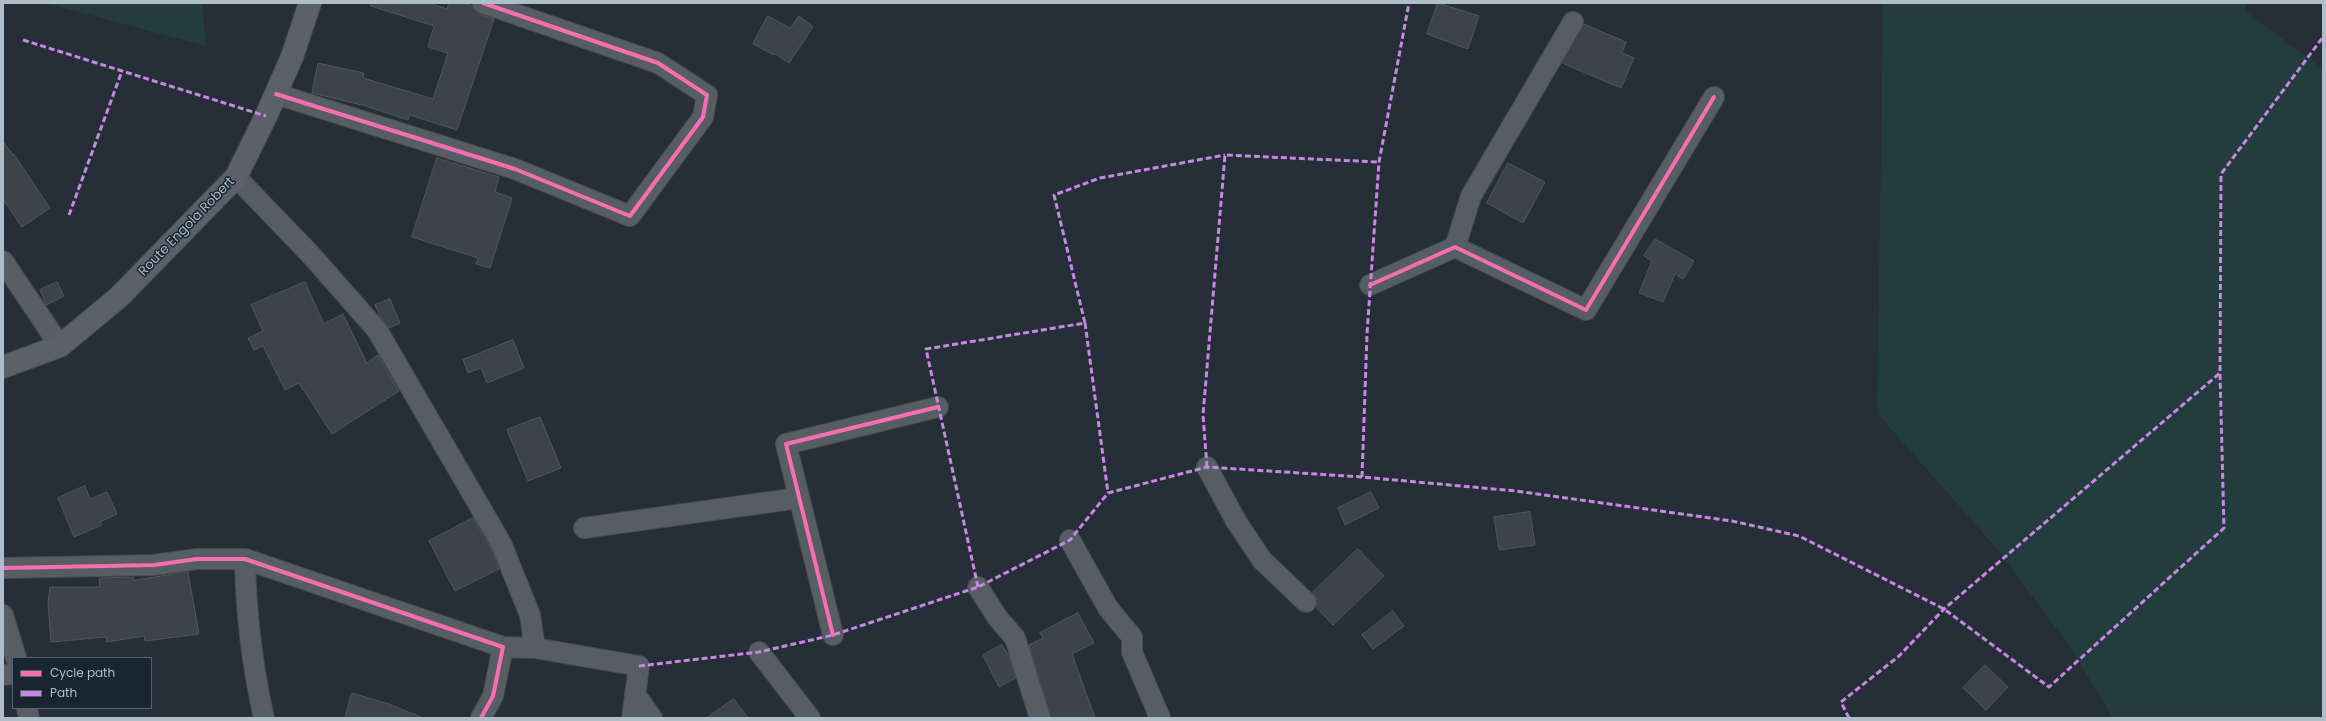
<!DOCTYPE html>
<html>
<head>
<meta charset="utf-8">
<style>
	body { margin:0 }
	#map { position:relative; width:2326px; height:721px; overflow:hidden; background:#262f37; font-family:Poppins,sans-serif }
	canvas { display:block }
	.frame { position:absolute; inset:0; border:4px solid #afbcc9; pointer-events:none }
	.legend { position:absolute; left:12px; top:657px; width:140px; height:52px; box-sizing:border-box; background:#192631; border:1px solid #55626e; margin:0; padding:5px 7px; list-style:none; font-size:12px; color:#afbcc9 }
	.legend li { display:flex; align-items:center; gap:8px; height:20px }
	.legend b { width:20px; border:1px solid #55626e }
</style>
</head>
<body>
<div id="map">
<canvas width="2326" height="721"></canvas>
<div class="frame"></div>
<ul class="legend">
<li><b style="height:5px;background:#f96db3"></b>Cycle path</li>
<li><b style="height:5px;background:#c787e3"></b>Path</li>
</ul>
</div>
<script>
const ctx = document.querySelector('canvas').getContext('2d');
ctx.lineJoin = 'round';
function fillPath(path, color) { ctx.fillStyle = color; ctx.fill(path, 'evenodd'); }
function stroke(path, color, width, dash) { ctx.strokeStyle = color; ctx.lineWidth = width; ctx.lineCap = dash ? 'butt' : 'round'; ctx.setLineDash(dash || []); ctx.stroke(path); }
function write(font, color, halo, rows, align = 'center') {
  ctx.font = font + ' Poppins,sans-serif'; ctx.lineWidth = 3; ctx.setLineDash([]); ctx.textBaseline = 'middle'; ctx.strokeStyle = halo; ctx.fillStyle = color; for (const [text, x, y, turn = 0] of rows) {
    ctx.save(); ctx.translate(x, y); ctx.rotate((+turn || 0) * Math.PI / 180); ctx.textAlign = isNaN(turn) ? turn : align; if (halo) ctx.strokeText(text, 0, 0); ctx.fillText(text, 0, 0); ctx.restore();
  }
}
fillPath(new Path2D(`
	M 45,3 L 202,3 L 206,46 Z
	M 1883,3 L 2249,3 L 2244,10 L 2323,69 L 2323,718 L 2113,718 L 2070,647 L 1997,549 L 1877,413 Z`), '#233c3d');
const building = new Path2D(`
	M 371,3 L 429,3 L 447,9 L 449,3 L 463,3 L 472,6 L 479,14 L 494,19 L 457,130 L 410,115 L 408,120 L 362,105 L 312,93 L 318,63 L 364,73 L 363,78 L 433,99 L 448,53 L 428,47 L 434,26 L 371,6 Z
	M 1438,3 L 1479,16 L 1468,49 L 1427,34 Z
	M 768,16 L 790,28 L 799,16 L 813,27 L 789,63 L 775,54 L 774,55 L 753,44 Z
	M 1584,24 L 1626,42 L 1622,53 L 1634,58 L 1621,88 L 1562,63 Z
	M 3,141 L 13,155 L 14,154 L 50,208 L 22,227 L 3,199 Z
	M 437,158 L 499,177 L 495,192 L 512,198 L 490,268 L 476,264 L 478,258 L 412,237 Z
	M 1508,163 L 1545,182 L 1523,223 L 1487,203 Z
	M 1655,239 L 1694,261 L 1683,279 L 1675,274 L 1663,302 L 1639,293 L 1652,261 L 1644,256 Z
	M 57,282 L 64,296 L 46,305 L 40,290 Z
	M 305,282 L 324,324 L 343,314 L 367,363 L 378,355 L 399,391 L 332,434 L 299,383 L 285,390 L 263,346 L 254,350 L 248,338 L 263,331 L 251,305 Z
	M 390,299 L 400,323 L 389,328 L 380,316 L 375,305 Z
	M 513,340 L 524,368 L 487,383 L 481,368 L 468,373 L 463,360 Z
	M 540,417 L 561,468 L 528,481 L 507,430 Z
	M 85,486 L 90,499 L 107,492 L 117,514 L 100,522 L 102,525 L 74,537 L 58,498 Z
	M 1371,492 L 1379,508 L 1345,525 L 1338,508 Z
	M 1530,512 L 1535,545 L 1499,550 L 1494,517 Z
	M 473,518 L 491,548 L 499,569 L 455,591 L 429,541 Z
	M 1358,549 L 1384,576 L 1333,625 L 1316,607 L 1317,599 L 1313,592 Z
	M 188,572 L 199,634 L 145,641 L 144,636 L 107,642 L 106,637 L 51,642 L 48,603 L 50,587 L 100,587 L 99,578 L 133,577 L 134,580 Z
	M 1393,611 L 1404,626 L 1373,649 L 1362,635 Z
	M 1078,613 L 1094,643 L 1072,654 L 1095,718 L 1051,718 L 1029,645 L 1043,638 L 1040,633 Z
	M 1002,645 L 1009,656 L 1016,678 L 999,687 L 983,655 Z
	M 1985,665 L 2008,687 L 1986,710 L 1963,688 Z
	M 352,693 L 389,704 L 423,718 L 345,718 Z
	M 734,699 L 748,718 L 707,718 Z`);
fillPath(building, '#3c434a');
stroke(building, '#4e565f', 1);
const street = new Path2D(`
	M 276,94 L 515,169 L 630,216 L 703,117 L 707,95 L 658,63 L 483,3
	M 236,177 L 311,255 L 377,330 L 501,543 L 530,615 L 535,648
	M 1455,247 L 1471,196 L 1573,22
	M 3,261 L 60,346
	M 1370,285 L 1455,247 L 1586,310 L 1714,97
	M 1207,467 L 1236,521 L 1262,560 L 1306,602
	M 584,528 L 799,498
	M 1070,540 L 1108,608 L 1132,637 L 1132,652 L 1160,718
	M 245,559 C 246,613 252,665 264,718
	M 3,568 L 154,565 L 197,559 L 245,559 L 503,647 L 493,696 L 481,718
	M 978,587 L 997,617 L 1015,638 L 1040,718
	M 3,615 L 16,658
	M 833,635 L 786,444 L 938,407
	M 503,647 L 535,648 L 639,666 L 632,718
	M 759,652 L 810,718
	M 3,675 L 13,674
	M 635,694 L 652,718
	M 27,708 L 29,718`);
const secondary = new Path2D(`
	M 3,367 L 60,346 L 119,297 L 236,177 L 266,116 L 292,57 L 310,3`);
stroke(street, '#454b51', 22);
stroke(secondary, '#454b51', 24);
stroke(street, '#565e64', 20);
stroke(secondary, '#5a6169', 22);
stroke(new Path2D(`
	M 23,40 L 266,116
	M 69,215 L 122,71
	M 1085,323 L 1108,493
	M 1207,467 L 1203,415 L 1225,155 L 1379,162
	M 1362,477 L 1367,334 L 1379,162 L 1409,3
	M 978,587 L 926,349 L 1085,323 L 1054,195 L 1100,178 L 1225,155
	M 639,666 L 759,652 L 833,635 L 978,587 L 1070,540 L 1108,493 L 1207,467 L 1362,477 L 1516,491 L 1732,521 L 1799,536 L 1944,609 L 2049,687 L 2224,528 L 2220,373 L 2221,174 L 2323,37
	M 1849,718 L 1841,702 L 1899,656 L 1944,609 L 2220,373`), '#c787e3', 3, [6, 3]);
stroke(new Path2D(`
	M 276,94 L 515,169 L 630,216 L 703,117 L 707,95 L 658,63 L 483,3
	M 1370,285 L 1455,247 L 1586,310 L 1714,97
	M 3,568 L 154,565 L 197,559 L 245,559 L 503,647 L 493,696 L 481,718
	M 833,635 L 786,444 L 938,407`), '#f96db3', 4);
write('13px', '#afbcc9', '#192631', [
	["Route Engola Robert",187,227,-46]
]);
</script>
</body>
</html>
